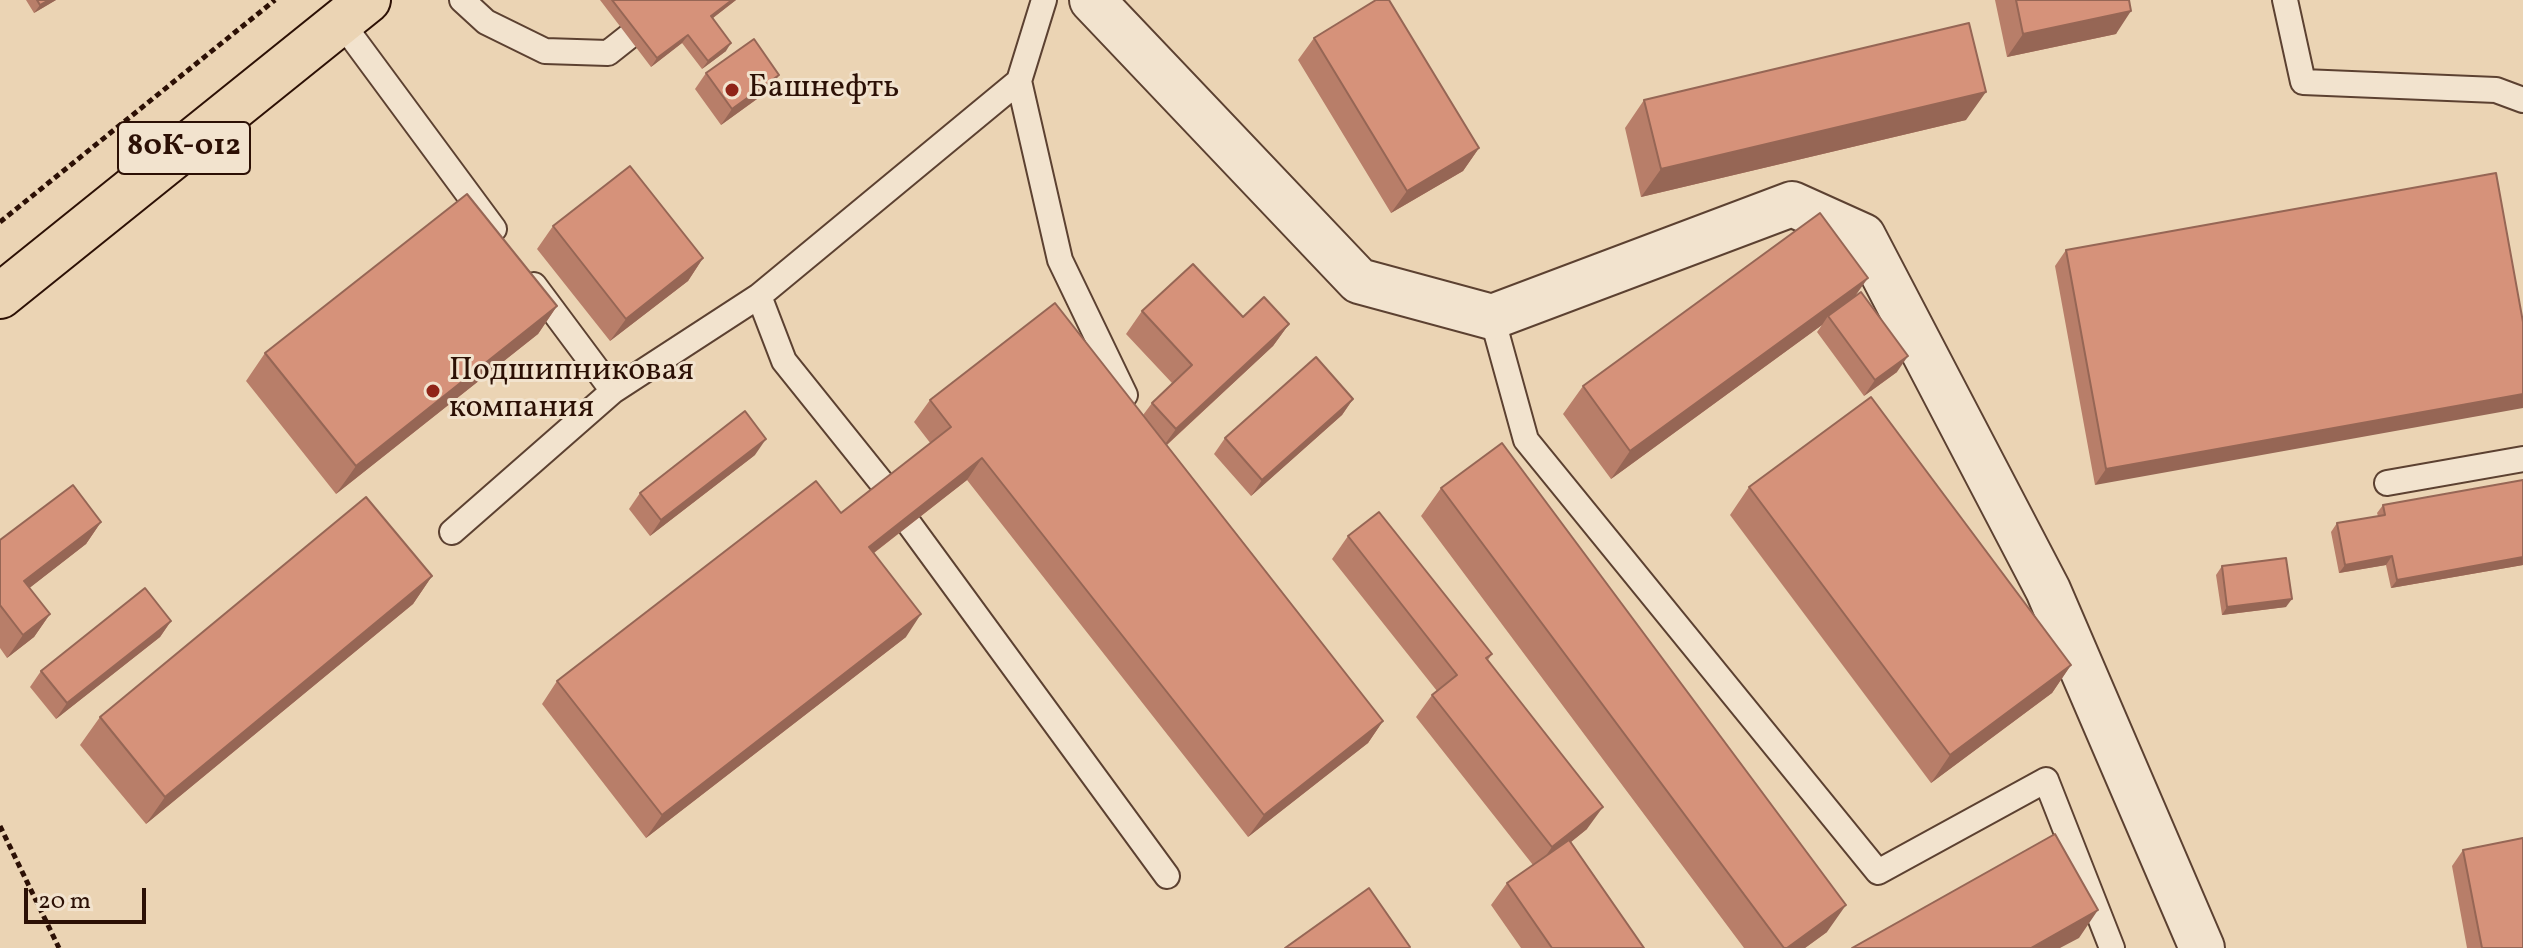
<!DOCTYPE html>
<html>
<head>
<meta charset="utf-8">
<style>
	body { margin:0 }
	#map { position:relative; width:2523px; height:948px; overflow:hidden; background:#ebd4b4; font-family:Vollkorn,serif }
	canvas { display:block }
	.scale { position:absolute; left:24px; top:888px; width:122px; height:36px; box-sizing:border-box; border:4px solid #2c1005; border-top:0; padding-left:10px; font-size:24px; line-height:28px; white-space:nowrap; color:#2c1005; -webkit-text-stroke:6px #f2e3ce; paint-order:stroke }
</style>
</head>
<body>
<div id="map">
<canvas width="2523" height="948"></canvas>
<div class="scale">20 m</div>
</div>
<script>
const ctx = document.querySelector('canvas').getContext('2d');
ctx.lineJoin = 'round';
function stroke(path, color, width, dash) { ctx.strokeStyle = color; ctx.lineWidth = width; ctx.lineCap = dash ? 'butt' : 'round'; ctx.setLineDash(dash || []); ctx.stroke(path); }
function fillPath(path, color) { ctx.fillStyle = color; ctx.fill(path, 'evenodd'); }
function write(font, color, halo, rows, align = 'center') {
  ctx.font = font + ' Vollkorn,serif'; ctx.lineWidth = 6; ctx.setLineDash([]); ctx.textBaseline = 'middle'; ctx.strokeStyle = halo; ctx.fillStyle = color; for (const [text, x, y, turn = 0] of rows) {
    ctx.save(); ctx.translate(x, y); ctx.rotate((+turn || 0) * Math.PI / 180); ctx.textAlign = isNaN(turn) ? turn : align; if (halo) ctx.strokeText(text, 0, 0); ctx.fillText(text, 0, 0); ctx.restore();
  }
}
const lane = new Path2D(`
	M 462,0 L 486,22 L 545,51 L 608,53 L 675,0
	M 1044,0 L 1019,81 L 1060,260 L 1125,395
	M 2285,0 L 2303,82 L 2496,90 L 2523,100
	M 341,22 L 494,229
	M 1492,317 L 1526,440 L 1878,872 L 2046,780 L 2112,948
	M 613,391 L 759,296
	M 2387,483 L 2523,459
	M 886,488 L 784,361 L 759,296 L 1019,81
	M 910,525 L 1167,876
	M 452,532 L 613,391 L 534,285`);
const street = new Path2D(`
	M 1092,0 L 1359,281 L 1492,317 L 1792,204 L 1863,236 L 2048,590 L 2202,948`);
const primary = new Path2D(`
	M 0,296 L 368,0`);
stroke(lane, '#5c4131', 28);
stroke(street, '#5c4131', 48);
stroke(primary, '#2c1005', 48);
stroke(new Path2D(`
	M 0,222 L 275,0
	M 0,826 L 59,948`), '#2c1005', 5, [6, 4]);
stroke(lane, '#f2e3ce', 24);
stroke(street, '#f2e3ce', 44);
stroke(primary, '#ebd4b4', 44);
fillPath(new Path2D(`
	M 26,0 L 56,0 L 34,13 Z
	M 600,0 L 736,0 L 713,18 L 726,51 L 702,69 L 682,43 L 651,67 Z
	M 1995,0 L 2129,0 L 2116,34 L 2007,57 Z
	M 1314,38 L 1479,148 L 1463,171 L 1391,213 L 1298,60 Z
	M 706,73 L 779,75 L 768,91 L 721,125 L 695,89 Z
	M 1644,100 L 1966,120 L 1641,197 L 1625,128 Z
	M 2496,173 L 2095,485 L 2055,266 L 2066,250 Z
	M 553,226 L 703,258 L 688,281 L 610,341 L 537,249 Z
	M 1854,297 L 1897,372 L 1864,396 L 1817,332 L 1822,325 L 1611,479 L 1563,414 L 1583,386 Z
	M 557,306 L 538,334 L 336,494 L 246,381 L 265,353 Z
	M 1142,311 L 1243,317 L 1289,324 L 1273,346 L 1167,445 L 1383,721 L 1368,743 L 1248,837 L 967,480 L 874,553 L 906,637 L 646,838 L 542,704 L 557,681 L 841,513 L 931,444 L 914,422 L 930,400 L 1143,415 L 1152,403 L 1172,383 L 1126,334 Z
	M 1353,399 L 1342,415 L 1251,496 L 1214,454 L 1225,438 Z
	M 755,455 L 650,536 L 629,509 L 640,493 Z
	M 2523,480 L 2523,565 L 2391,588 L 2386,565 L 2339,573 L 2331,532 L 2337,523 L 2378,516 L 2377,513 L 2383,505 Z
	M 1749,487 L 2071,665 L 2052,693 L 1931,783 L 1730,515 Z
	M 1441,488 L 1827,932 L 1805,948 L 1744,948 L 1421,516 Z
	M 101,522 L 86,544 L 29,588 L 50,614 L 34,637 L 7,658 L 0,648 L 0,540 Z
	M 1348,536 L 1492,654 L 1488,660 L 1587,829 L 1571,842 L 1644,948 L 1521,948 L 1491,905 L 1507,883 L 1533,865 L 1416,717 L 1432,695 L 1437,691 L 1332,559 Z
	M 2222,566 L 2286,607 L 2222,615 L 2216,575 Z
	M 432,576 L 413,604 L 146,824 L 80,745 L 100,717 Z
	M 171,621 L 160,637 L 56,719 L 30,687 L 41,671 Z
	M 2463,850 L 2523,948 L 2467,948 L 2452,866 Z`), '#b87e69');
fillPath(new Path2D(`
	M 49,0 L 56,0 L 34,13 L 40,5 Z
	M 732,0 L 736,0 L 705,24 L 711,16 Z
	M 2131,11 L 2116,34 L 2007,57 L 2023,34 Z
	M 688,35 L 682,43 L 651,67 L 657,58 Z
	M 731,43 L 726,51 L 702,69 L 708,61 Z
	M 779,75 L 768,91 L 721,125 L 732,109 Z
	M 1986,92 L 1966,120 L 1641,197 L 1661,169 Z
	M 1479,148 L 1463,171 L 1391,213 L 1407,191 Z
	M 703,258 L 688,281 L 610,341 L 626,319 Z
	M 1868,278 L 1848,306 L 1828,316 L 1822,325 L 1611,479 L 1630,451 Z
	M 557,306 L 538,334 L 336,494 L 356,466 Z
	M 1289,324 L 1273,346 L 1160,451 L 1176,429 Z
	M 1908,356 L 1897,372 L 1864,396 L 1875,380 Z
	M 2523,394 L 2523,408 L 2095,485 L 2106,469 Z
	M 1353,399 L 1342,415 L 1251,496 L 1262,480 Z
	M 766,439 L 755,455 L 650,536 L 661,520 Z
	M 982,458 L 967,480 L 853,569 L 869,547 Z
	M 101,522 L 86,544 L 9,604 L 24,581 Z
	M 2392,556 L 2386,565 L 2339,573 L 2345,565 Z
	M 2523,557 L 2523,565 L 2391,588 L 2397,580 Z
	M 432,576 L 413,604 L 146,824 L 165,797 Z
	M 2292,599 L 2286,607 L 2222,615 L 2227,607 Z
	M 50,614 L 34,637 L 7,658 L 23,635 Z
	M 921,614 L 906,637 L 646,838 L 662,815 Z
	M 171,621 L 160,637 L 56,719 L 67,703 Z
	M 2071,665 L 2052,693 L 1931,783 L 1950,755 Z
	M 1383,721 L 1368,743 L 1248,837 L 1264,815 Z
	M 1603,807 L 1587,829 L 1536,870 L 1552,847 Z
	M 1846,905 L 1827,932 L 1805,948 L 1787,948 Z
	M 2098,910 L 2079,938 L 2060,948 L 2031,948 Z`), '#966655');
const building = new Path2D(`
	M 37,0 L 49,0 L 40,5 Z
	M 612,0 L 732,0 L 711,16 L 731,43 L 708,61 L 688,35 L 657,58 Z
	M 1376,0 L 1389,0 L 1479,148 L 1407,191 L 1314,38 Z
	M 2016,0 L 2129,0 L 2131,11 L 2023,34 Z
	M 1969,23 L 1986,92 L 1661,169 L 1644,100 Z
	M 754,39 L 779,75 L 732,109 L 706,73 Z
	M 630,166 L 703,258 L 626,319 L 553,226 Z
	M 2496,173 L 2523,322 L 2523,394 L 2106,469 L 2066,250 Z
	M 467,194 L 557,306 L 356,466 L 265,353 Z
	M 1820,213 L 1868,278 L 1630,451 L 1583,386 Z
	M 1193,264 L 1243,317 L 1264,297 L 1289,324 L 1176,429 L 1152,403 L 1192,365 L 1142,311 Z
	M 1861,292 L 1908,356 L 1875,380 L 1828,316 Z
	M 1055,303 L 1383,721 L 1264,815 L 982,458 L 869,547 L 921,614 L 662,815 L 557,681 L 816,481 L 841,513 L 951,427 L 930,400 Z
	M 1316,357 L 1353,399 L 1262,480 L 1225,438 Z
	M 1871,397 L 2071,665 L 1950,755 L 1749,487 Z
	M 745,411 L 766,439 L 661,520 L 640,493 Z
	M 1502,443 L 1846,905 L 1787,948 L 1784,948 L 1441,488 Z
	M 2523,480 L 2523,557 L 2397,580 L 2392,556 L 2345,565 L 2337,523 L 2385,515 L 2383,505 Z
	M 73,485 L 101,522 L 24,581 L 50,614 L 23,635 L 0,605 L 0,540 Z
	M 366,497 L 432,576 L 165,797 L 100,717 Z
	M 1379,512 L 1492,654 L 1486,658 L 1603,807 L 1552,847 L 1432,695 L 1457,675 L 1348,536 Z
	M 2286,558 L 2292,599 L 2227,607 L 2222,566 Z
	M 145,588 L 171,621 L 67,703 L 41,671 Z
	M 2055,834 L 2098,910 L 2031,948 L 1852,948 Z
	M 2523,838 L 2523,948 L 2482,948 L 2463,850 Z
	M 1569,840 L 1644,948 L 1552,948 L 1507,883 Z
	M 1369,888 L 1410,947 L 1409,948 L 1285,948 Z`);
fillPath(building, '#d6927a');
stroke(building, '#966655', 2);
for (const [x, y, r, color] of [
	[732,90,8,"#8f2418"],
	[433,391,8,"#8f2418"]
]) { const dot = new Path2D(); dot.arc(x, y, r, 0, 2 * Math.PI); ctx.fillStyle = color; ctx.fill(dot); stroke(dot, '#f2e3ce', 3); }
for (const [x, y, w] of [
	[184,148,132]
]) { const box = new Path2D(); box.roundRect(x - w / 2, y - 26, w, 52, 6); ctx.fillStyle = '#f2e3ce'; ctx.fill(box); stroke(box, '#2c1005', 2); }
write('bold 30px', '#2c1005', null, [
	["80К-012",184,148]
]);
write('32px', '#2c1005', '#f2e3ce', [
	["Башнефть",748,90],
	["Подшипниковая",449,373],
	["компания",449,410]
], 'left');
</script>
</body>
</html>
